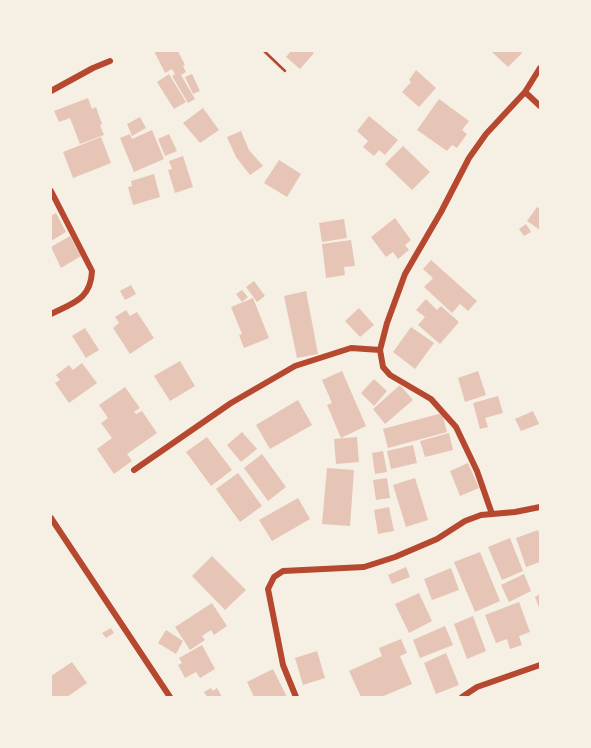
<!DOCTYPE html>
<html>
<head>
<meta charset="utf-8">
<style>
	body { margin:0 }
	#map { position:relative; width:591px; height:748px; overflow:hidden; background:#f6efe4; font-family:Cabin,sans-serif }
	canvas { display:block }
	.frame { position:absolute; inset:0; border:52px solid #f6efe4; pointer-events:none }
</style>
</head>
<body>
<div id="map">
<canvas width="591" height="748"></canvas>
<div class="frame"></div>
</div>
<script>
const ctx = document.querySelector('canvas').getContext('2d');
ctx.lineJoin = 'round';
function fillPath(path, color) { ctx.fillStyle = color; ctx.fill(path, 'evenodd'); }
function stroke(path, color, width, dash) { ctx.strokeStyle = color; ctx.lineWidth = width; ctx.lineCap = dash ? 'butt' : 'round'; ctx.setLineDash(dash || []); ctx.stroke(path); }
fillPath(new Path2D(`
	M 154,51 L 178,51 L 185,65 L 183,66 L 186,72 L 181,75 L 195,99 L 188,103 L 172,76 L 175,74 L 172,69 L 165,73 Z
	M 291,51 L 311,51 L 314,53 L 300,69 L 286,57 Z
	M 491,51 L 519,51 L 522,53 L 508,67 Z
	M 416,70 L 436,88 L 419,107 L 402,92 L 411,82 L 409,80 Z
	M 169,74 L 186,102 L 174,109 L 157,82 Z
	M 192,74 L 200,91 L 193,94 L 185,77 Z
	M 88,98 L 92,109 L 96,107 L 102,124 L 100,125 L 104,135 L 80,144 L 70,118 L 59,122 L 54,111 Z
	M 439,99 L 469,121 L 462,130 L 467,134 L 457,148 L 452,145 L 447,151 L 417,130 Z
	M 203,108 L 219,130 L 200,143 L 183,123 Z
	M 369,116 L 398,140 L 385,155 L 379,150 L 374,156 L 363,147 L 368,141 L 357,131 Z
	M 140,117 L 146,128 L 132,136 L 127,124 Z
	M 152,130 L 164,159 L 134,172 L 120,138 L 130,134 L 132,139 Z
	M 241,131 L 249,150 L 263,166 L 250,175 L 236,157 L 227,137 Z
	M 169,134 L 177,151 L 165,156 L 158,139 Z
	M 101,137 L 111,163 L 73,178 L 63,152 Z
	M 403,146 L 430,172 L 412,190 L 385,164 Z
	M 183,156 L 193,187 L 175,193 L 168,170 L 172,169 L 169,161 Z
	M 279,160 L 301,174 L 287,197 L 264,183 Z
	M 154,174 L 160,197 L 133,205 L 128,187 L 132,186 L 131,181 Z
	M 537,207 L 540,209 L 540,230 L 527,221 Z
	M 56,213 L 66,232 L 51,241 L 51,216 Z
	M 395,218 L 411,240 L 405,245 L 409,250 L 398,259 L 393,252 L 386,257 L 371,237 Z
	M 344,219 L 347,238 L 322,242 L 319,223 Z
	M 526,224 L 531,232 L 524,236 L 519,229 Z
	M 70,236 L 81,256 L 61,268 L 51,247 Z
	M 351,240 L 355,266 L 344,267 L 345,275 L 326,278 L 322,244 Z
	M 431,260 L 477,301 L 468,311 L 460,304 L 452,313 L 424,287 L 433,278 L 423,269 Z
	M 254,281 L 265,296 L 257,302 L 246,287 Z
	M 131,285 L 136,294 L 125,300 L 120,291 Z
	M 242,290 L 248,297 L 242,302 L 236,294 Z
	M 306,291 L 318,354 L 297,358 L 284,296 Z
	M 253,298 L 269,338 L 244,348 L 239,335 L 242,334 L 231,307 Z
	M 426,299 L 437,310 L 441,306 L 459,322 L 440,344 L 418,325 L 425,317 L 416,310 Z
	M 359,308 L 374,325 L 360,337 L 345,321 Z
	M 126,310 L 130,316 L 137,312 L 154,338 L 130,354 L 113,328 L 119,323 L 115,317 Z
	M 411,327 L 434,343 L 415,369 L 393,352 Z
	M 85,328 L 99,350 L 86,358 L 72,336 Z
	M 180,361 L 195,386 L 170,401 L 154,376 Z
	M 82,363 L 97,383 L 69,403 L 55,383 L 60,380 L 56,375 L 69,365 L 73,370 Z
	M 342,371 L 366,426 L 341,438 L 327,405 L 332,403 L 322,380 Z
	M 478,371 L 486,395 L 465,402 L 458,378 Z
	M 374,379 L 387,391 L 374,406 L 361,393 Z
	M 400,385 L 413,400 L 385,424 L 373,409 Z
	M 125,387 L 140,408 L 134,412 L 136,414 L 142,411 L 157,433 L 127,454 L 132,461 L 114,474 L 97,449 L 112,438 L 101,423 L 108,418 L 99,405 Z
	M 498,396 L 503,413 L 485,418 L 488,427 L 480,429 L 473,403 Z
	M 298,400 L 312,425 L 270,449 L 256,425 Z
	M 533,411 L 539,424 L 521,431 L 515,419 Z
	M 442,413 L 447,432 L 388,448 L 383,429 Z
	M 242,432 L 257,449 L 241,462 L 227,445 Z
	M 449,433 L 453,450 L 425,457 L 420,441 Z
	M 207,437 L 232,470 L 211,486 L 186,452 Z
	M 357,437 L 359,462 L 336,464 L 334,439 Z
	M 413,445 L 417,463 L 391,469 L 387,451 Z
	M 383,451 L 387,472 L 375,474 L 372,453 Z
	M 262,454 L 286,487 L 268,501 L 244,468 Z
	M 468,463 L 479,488 L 460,496 L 450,471 Z
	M 327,468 L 354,470 L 350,526 L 322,524 Z
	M 238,473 L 262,506 L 240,522 L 216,489 Z
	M 387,478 L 390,498 L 376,500 L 373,480 Z
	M 415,478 L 428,520 L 406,527 L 393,485 Z
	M 298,498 L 310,519 L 272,541 L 259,520 Z
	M 389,507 L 394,531 L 378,534 L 374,510 Z
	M 538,530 L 540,536 L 540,562 L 526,567 L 516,538 Z
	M 510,538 L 523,571 L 502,580 L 488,547 Z
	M 480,552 L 500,601 L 475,612 L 454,562 Z
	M 212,556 L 246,590 L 225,610 L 192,576 Z
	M 406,567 L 410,577 L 392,584 L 388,575 Z
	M 451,568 L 459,590 L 432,600 L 424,579 Z
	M 524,574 L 531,591 L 509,602 L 501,585 Z
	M 419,593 L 432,621 L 409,633 L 395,604 Z
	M 540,594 L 540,610 L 535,597 Z
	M 519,602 L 530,632 L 519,636 L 522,645 L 510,649 L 507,639 L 496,643 L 485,615 Z
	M 212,603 L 227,626 L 214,635 L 211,630 L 202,636 L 205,640 L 190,650 L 175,627 Z
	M 473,616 L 486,651 L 467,659 L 454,624 Z
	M 445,626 L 453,645 L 420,658 L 413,640 Z
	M 111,628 L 114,633 L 106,638 L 102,633 Z
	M 166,630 L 183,641 L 176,654 L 158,643 Z
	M 401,639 L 407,653 L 400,656 L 412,684 L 381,697 L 361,697 L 349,671 L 382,656 L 379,648 Z
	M 202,645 L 215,669 L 200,678 L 196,672 L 185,678 L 178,665 L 182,663 L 179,658 Z
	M 317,651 L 325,678 L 303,685 L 295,658 Z
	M 446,653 L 459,685 L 436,694 L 424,663 Z
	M 72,662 L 87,683 L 67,697 L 51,697 L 51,676 Z
	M 273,669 L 287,697 L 254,697 L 247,682 Z
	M 211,688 L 213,691 L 217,688 L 222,697 L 207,697 L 204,692 Z`), '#e6c5b7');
stroke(new Path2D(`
	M 264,51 L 285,71`), '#b5482f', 2.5);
stroke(new Path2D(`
	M 51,91 L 93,68 L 110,61
	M 525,92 L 540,106
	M 51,191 L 92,271 C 91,299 73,303 51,314
	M 134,470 L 231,403 L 295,366 L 351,348 L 380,350
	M 492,514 L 477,471 L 456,427 L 431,399 L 390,375 L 383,367 L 380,350 L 387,323 L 405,274 L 441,212 L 469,158 L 486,134 L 525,92 L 540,68
	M 51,518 L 170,697
	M 296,697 L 283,665 L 268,589 L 274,577 L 283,571 L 364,567 L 395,557 L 437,539 L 465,521 L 481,515 L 515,512 L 540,507
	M 462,697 L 477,687 L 540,665`), '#b5482f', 6);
</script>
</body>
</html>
